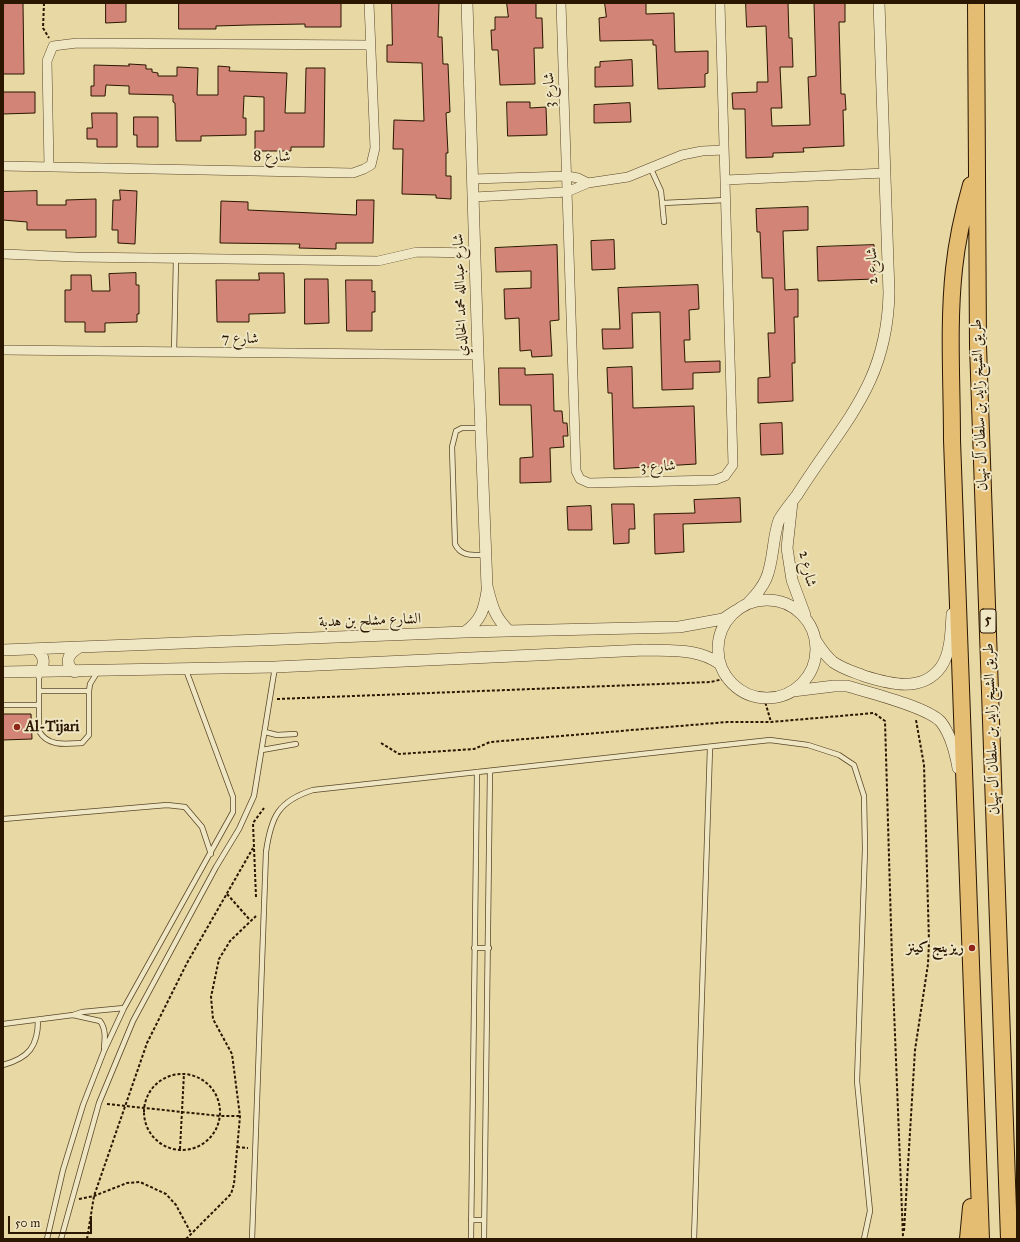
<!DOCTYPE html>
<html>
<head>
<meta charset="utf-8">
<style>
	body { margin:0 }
	#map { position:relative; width:1020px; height:1242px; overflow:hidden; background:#e7d8a4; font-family:"IM FELL Great Primer",serif }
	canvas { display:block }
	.frame { position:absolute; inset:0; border:4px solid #2b1600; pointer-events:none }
	.scale { position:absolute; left:8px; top:1216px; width:84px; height:18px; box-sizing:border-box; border:2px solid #2b1600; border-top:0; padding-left:5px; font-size:12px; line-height:14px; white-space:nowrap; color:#2b1600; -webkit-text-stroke:3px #efe6c4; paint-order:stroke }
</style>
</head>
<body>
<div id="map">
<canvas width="1020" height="1242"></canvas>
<div class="frame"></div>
<div class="scale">50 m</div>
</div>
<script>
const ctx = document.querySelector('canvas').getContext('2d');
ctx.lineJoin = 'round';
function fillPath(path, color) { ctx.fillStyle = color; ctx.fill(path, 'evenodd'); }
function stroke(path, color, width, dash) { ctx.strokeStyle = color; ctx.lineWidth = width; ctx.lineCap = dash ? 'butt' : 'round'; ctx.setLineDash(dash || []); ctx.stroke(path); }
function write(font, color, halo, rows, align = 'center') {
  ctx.font = font + ' "IM FELL Great Primer",Amiri,serif'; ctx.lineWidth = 4; ctx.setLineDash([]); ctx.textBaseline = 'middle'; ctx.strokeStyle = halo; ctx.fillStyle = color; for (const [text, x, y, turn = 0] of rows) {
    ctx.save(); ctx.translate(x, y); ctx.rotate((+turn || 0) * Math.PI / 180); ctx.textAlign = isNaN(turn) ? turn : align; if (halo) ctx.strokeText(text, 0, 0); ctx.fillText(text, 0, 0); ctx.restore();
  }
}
const building = new Path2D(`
	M 4,3 L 23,3 L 24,74 L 3,74 Z
	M 106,3 L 126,3 L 126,22 L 106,23 Z
	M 179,3 L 341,3 L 341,27 L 305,27 L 305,24 L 249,25 L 216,26 L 216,29 L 179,29 Z
	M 392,3 L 439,3 L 438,37 L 442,37 L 443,64 L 448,64 L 450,112 L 446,113 L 448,153 L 446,153 L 446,176 L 451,176 L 451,199 L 436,198 L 436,195 L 402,194 L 403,149 L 393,149 L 394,120 L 424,121 L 422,63 L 387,62 L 387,45 L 392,45 Z
	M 507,3 L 536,3 L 536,18 L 542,18 L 543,48 L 534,48 L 535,84 L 500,85 L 498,50 L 492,50 L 491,30 L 495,30 L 495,17 L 508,17 Z
	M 605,3 L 646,3 L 646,14 L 674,13 L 675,52 L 708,51 L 708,73 L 705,74 L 705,87 L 658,89 L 656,45 L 653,45 L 653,40 L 600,41 L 599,18 L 606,17 Z
	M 746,3 L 788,3 L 789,38 L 792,38 L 793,67 L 780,67 L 782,108 L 771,108 L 772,126 L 810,125 L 808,77 L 816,76 L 814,3 L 845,3 L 845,22 L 839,22 L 841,94 L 845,94 L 846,110 L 843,110 L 844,146 L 803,148 L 804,152 L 773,153 L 773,157 L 746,158 L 745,109 L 733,109 L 732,93 L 757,92 L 757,82 L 768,82 L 766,26 L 747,27 Z
	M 632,60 L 633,86 L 595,87 L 595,67 L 600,67 L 600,62 Z
	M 129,64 L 146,65 L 146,69 L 152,69 L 152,72 L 158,73 L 158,76 L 177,76 L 177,67 L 198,68 L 197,95 L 218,95 L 218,66 L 230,67 L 229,71 L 287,73 L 285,113 L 305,113 L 306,68 L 325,68 L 324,147 L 291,147 L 291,151 L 255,151 L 255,131 L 264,131 L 264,97 L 244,96 L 243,118 L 246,118 L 246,135 L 201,136 L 201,141 L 176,141 L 175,103 L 173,102 L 173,95 L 129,94 L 129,86 L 106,85 L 105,96 L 91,96 L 91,86 L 94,86 L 94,65 L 129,66 Z
	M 3,92 L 35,92 L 35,113 L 3,114 Z
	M 507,102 L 530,102 L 530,108 L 546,107 L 547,135 L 508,136 Z
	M 630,103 L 631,122 L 594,123 L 594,105 Z
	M 92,113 L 117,113 L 117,147 L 97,147 L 97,139 L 87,139 L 87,128 L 92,128 Z
	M 134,117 L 158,117 L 158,147 L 137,147 L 137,135 L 134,135 Z
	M 120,190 L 137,191 L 135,244 L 118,243 L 118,230 L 112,230 L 113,200 L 120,200 Z
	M 37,191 L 37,205 L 66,205 L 66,200 L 96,199 L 96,237 L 66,238 L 66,230 L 27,230 L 27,222 L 3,220 L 3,192 Z
	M 357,200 L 374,200 L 373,243 L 336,243 L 336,249 L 299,248 L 300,244 L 220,243 L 221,201 L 248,202 L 248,210 L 356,215 Z
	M 808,207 L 808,230 L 783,231 L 785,290 L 798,289 L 798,317 L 794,317 L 795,363 L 792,363 L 793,401 L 758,403 L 758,378 L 770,377 L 768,333 L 775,333 L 773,278 L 762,278 L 760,232 L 757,232 L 756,209 Z
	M 614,240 L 615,269 L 592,270 L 591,241 Z
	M 557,245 L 559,320 L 550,321 L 552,356 L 532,357 L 531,350 L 520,351 L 519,318 L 505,319 L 504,289 L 531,288 L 531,271 L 496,272 L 495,248 Z
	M 874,245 L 875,279 L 818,281 L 817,247 Z
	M 136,273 L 136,285 L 139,285 L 139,314 L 137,314 L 137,322 L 105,323 L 105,332 L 85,332 L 85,322 L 65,322 L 65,290 L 71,290 L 71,275 L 91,275 L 92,291 L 110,291 L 109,274 Z
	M 259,273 L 284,273 L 285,313 L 249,314 L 249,322 L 217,322 L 216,280 L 259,280 Z
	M 305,279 L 328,279 L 329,323 L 305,324 Z
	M 346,280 L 372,280 L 372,292 L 375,291 L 375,312 L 372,312 L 372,331 L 347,331 Z
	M 698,285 L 699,309 L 689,310 L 690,340 L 684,340 L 685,362 L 720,361 L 720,372 L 693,373 L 693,389 L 662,390 L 660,312 L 632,313 L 633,348 L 603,349 L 602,329 L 620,329 L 618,288 Z
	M 632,367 L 633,408 L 694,406 L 696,464 L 614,469 L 612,393 L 608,393 L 607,368 Z
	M 499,368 L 525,368 L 525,375 L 553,374 L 554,411 L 562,411 L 563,423 L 567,423 L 568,436 L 563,436 L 564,447 L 550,448 L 551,482 L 520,483 L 520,458 L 533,457 L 531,405 L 500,405 Z
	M 782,423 L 783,454 L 761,455 L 760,424 Z
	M 740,498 L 741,522 L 683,524 L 684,552 L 655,554 L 654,514 L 695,513 L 694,500 Z
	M 612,504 L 634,504 L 635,529 L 629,529 L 629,543 L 614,544 Z
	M 591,506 L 592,530 L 568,530 L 567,507 Z
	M 3,714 L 31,714 L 32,739 L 3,740 Z`);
fillPath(building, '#d28476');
stroke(building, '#2b1600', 1);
const service = new Path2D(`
	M 651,169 L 661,191 L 664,222
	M 663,203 L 726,200
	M 174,352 L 176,259
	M 481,428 L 462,428 L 456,431 L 452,447 L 455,544 C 461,557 473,555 485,555
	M 39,673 L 39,731 C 48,747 66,744 82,743 L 89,735 L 89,691 L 90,684 L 98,671
	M 39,691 L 89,691
	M 3,705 L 39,705
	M 265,732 L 277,735 L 295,734
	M 262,750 L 296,744
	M 3,819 L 167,805 L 185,807 L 202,827 L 211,854
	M 474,948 L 489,948
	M 73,1015 L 100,1021 C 106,1029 105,1038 104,1048
	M 3,1024 L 73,1015 L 82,1012 L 124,1008
	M 3,1065 C 29,1058 38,1046 38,1020
	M 471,1220 L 484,1220
	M 47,1239 L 63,1170 L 83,1105 L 104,1051 L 124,1008 L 233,812 L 233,797 L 186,670
	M 61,1239 L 99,1103 L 133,1021 L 216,867 L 239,829 L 254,796 L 275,667
	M 252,1239 L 266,852 C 271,817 278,801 313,790 L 770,740 L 808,745 L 839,755 L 854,765 L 864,796 L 865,849 L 857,1081 L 870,1211 L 864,1239
	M 471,1239 L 477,772
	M 484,1239 L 490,771
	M 694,1239 L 710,748`);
const minor = new Path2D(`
	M 561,3 L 576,471 L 580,479 L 589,483 L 715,480 L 725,476 L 733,465 L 720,3
	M 3,166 L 353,173 L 364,169 L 371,165 L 375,148 L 369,3
	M 49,167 L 47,61 L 53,46 L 77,43 L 369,45
	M 473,179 L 567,176 L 578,178 L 588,183
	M 725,180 L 885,173
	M 474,197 L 567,192 L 588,183 L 628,177 L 682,155 L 702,151 L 724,150
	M 3,254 L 76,257 L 378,261 L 417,252 L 475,253
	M 3,350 L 478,355`);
const tertiary = new Path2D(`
	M 467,3 L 478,355 L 487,586 C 492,606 494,616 509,631
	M 792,502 L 787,548 L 792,580 L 805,615
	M718 649a49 49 0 1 1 98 0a49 49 0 1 1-98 0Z
	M 749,602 C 756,595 762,588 766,579 C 774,561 772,539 779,520 C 784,511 791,503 797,495 C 843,422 887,385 889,293 L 879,3
	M 465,632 C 481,620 484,610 487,591
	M 816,641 C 821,649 826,656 833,662 C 843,669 854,672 864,676 C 890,684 922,693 941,667 C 951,653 951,630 952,614
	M 36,649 C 45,656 45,664 39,673
	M 3,650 L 465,632 L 679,627 L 723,619 L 735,611
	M 3,672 L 275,667 L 645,650 C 671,651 698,648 720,664
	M 75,672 C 64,663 67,655 78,648
	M 793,691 L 834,686 L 847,686 C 867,692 928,707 941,722 C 951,735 955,751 958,768`);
const motorway = new Path2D(`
	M 976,3 L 978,346 L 1009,1239
	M 971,185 C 963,213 957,240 954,269 C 948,325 952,383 952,440 L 981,1239
	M 968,1239 L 971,1207`);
stroke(service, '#5a4629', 6);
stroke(minor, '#5a4629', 10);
stroke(tertiary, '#5a4629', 12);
stroke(motorway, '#2b1600', 18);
stroke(new Path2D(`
	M 44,3 L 43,28 L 49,38
	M 764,698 L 771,722
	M 277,699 L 711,682 L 727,678
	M 381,743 L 399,754 L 474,749 L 490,742 L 727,722 L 771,722 L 874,713 L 885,721 L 892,959 L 903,1237
	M 227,894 L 250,920
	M 256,897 L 253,823 L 264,808
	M144 1112a38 38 0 1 1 76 0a38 38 0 1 1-76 0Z
	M 107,1104 L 220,1116 L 240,1116
	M 237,1147 L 248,1148
	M 180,1149 L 184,1073
	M 79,1199 L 94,1196 L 127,1183 L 140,1182 L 166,1194 L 176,1205 L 191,1233
	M 904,1231 L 915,1050 L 928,964 L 929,942 L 924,765 L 916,720
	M 87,1239 L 94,1196 L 147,1043 L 187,963 L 253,848
	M 186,1239 L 231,1194 L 234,1184 L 240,1116 L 232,1054 L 213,1019 L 211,997 L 219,959 L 230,941 L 256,916`), '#2b1600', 2, [3, 2]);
stroke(service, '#efe6c4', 4.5);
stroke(minor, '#efe6c4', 9);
stroke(tertiary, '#efe6c4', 11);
stroke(motorway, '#e4bc72', 16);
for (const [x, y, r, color] of [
	[17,727,4,"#8f2418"],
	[972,948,4,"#8f2418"]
]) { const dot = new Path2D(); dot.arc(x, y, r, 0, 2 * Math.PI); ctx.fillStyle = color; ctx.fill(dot); stroke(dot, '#efe6c4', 1.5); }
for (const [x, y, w] of [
	[988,621,16]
]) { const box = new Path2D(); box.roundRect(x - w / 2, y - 12, w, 24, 3); ctx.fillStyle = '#efe6c4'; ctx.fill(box); stroke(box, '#2b1600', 1); }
write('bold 14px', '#2b1600', null, [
	["5",988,621]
]);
write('15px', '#2b1600', '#efe6c4', [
	["شارع 3",550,90,-92],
	["شارع 8",272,157,1],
	["شارع 2",873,266,-92],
	["شارع عبدالله محمد الخالدي",461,295,-92],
	["شارع 7",240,339,1],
	["طريق الشيخ زايد بن سلطان آل نهيان",980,405,-92],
	["شارع 3",658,467,-2],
	["شارع 2",807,569,77],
	["الشارع مشلح بن هدبة",370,621,-2],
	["طريق الشيخ زايد بن سلطان آل نهيان",992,729,-92]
]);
write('bold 15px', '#2b1600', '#efe6c4', [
	["Al-Tijari",25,727],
	["ريزينج كينز",964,948,"right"]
], 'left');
</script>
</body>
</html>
